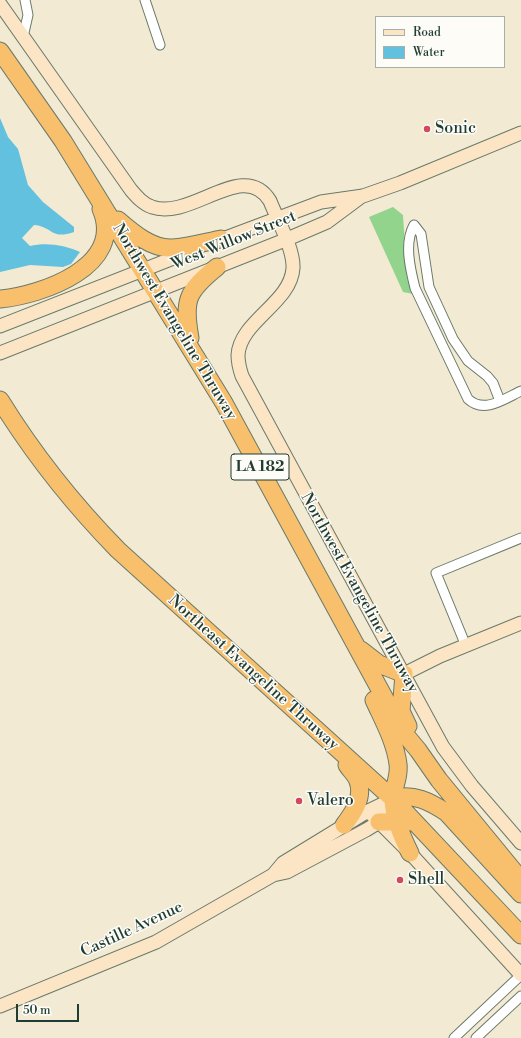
<!DOCTYPE html>
<html>
<head>
<meta charset="utf-8">
<style>
	body { margin:0 }
	#map { position:relative; width:521px; height:1038px; overflow:hidden; background:#f2ead2; font-family:"Libre Bodoni",serif }
	canvas { display:block }
	.legend { position:absolute; left:375px; top:16px; width:130px; height:52px; box-sizing:border-box; background:#fdfcf7; border:1px solid #a4b0a9; margin:0; padding:5px 7px; list-style:none; font-size:12px; color:#1f3d34 }
	.legend li { display:flex; align-items:center; gap:8px; height:20px }
	.legend b { width:20px; border:1px solid #a4b0a9 }
	.scale { position:absolute; left:16px; top:1004px; width:63px; height:18px; box-sizing:border-box; border:2px solid #1f3d34; border-top:0; padding-left:5px; font-size:12px; line-height:14px; white-space:nowrap; color:#1f3d34; -webkit-text-stroke:3px #fdfcf7; paint-order:stroke }
</style>
</head>
<body>
<div id="map">
<canvas width="521" height="1038"></canvas>
<ul class="legend">
<li><b style="height:5px;background:#fce5c4"></b>Road</li>
<li><b style="height:11px;background:#61c1df"></b>Water</li>
</ul>
<div class="scale">50 m</div>
</div>
<script>
const ctx = document.querySelector('canvas').getContext('2d');
ctx.lineJoin = 'round';
function fillPath(path, color) { ctx.fillStyle = color; ctx.fill(path, 'evenodd'); }
function stroke(path, color, width, dash) { ctx.strokeStyle = color; ctx.lineWidth = width; ctx.lineCap = dash ? 'butt' : 'round'; ctx.setLineDash(dash || []); ctx.stroke(path); }
function write(font, color, halo, rows, align = 'center') {
  ctx.font = font + ' "Libre Bodoni",serif'; ctx.lineWidth = 3; ctx.setLineDash([]); ctx.textBaseline = 'middle'; ctx.strokeStyle = halo; ctx.fillStyle = color; for (const [text, x, y, turn = 0] of rows) {
    ctx.save(); ctx.translate(x, y); ctx.rotate((+turn || 0) * Math.PI / 180); ctx.textAlign = isNaN(turn) ? turn : align; if (halo) ctx.strokeText(text, 0, 0); ctx.fillText(text, 0, 0); ctx.restore();
  }
}
fillPath(new Path2D(`
	M 393,207 L 403,215 L 407,278 L 413,294 L 403,292 L 369,217 Z`), '#92d48c');
fillPath(new Path2D(`
	M 0,118 L 8,137 L 18,149 L 28,185 L 43,202 L 74,227 L 74,232 C 50,240 54,227 34,225 L 22,238 L 30,246 C 46,242 65,245 80,252 L 71,264 L 63,267 L 30,265 L 0,272 Z`), '#61c1df');
const street = new Path2D(`
	M 145,0 L 160,45
	M 23,37 L 28,15 L 25,0
	M 500,401 L 493,383 L 487,376 L 468,361 L 453,339 L 429,287 L 421,234 L 414,225 C 404,243 410,268 415,288 L 468,399 C 484,414 504,399 521,391
	M 466,646 L 436,573 L 521,538
	M 454,1038 L 521,975
	M 476,1038 L 521,996`);
const secondary = new Path2D(`
	M 0,4 L 131,190 C 137,197 143,204 152,207 C 191,221 244,158 270,201 C 277,219 294,249 293,268 C 291,303 240,321 238,355 C 238,362 240,370 242,376 L 443,747 L 472,786 L 521,843
	M 212,243 L 321,202 L 363,196 L 400,183 L 521,133
	M 0,326 L 194,250
	M 0,353 L 285,240 L 327,222 L 362,196
	M 404,674 L 440,656 L 521,623
	M 368,811 L 410,853 L 521,975
	M 273,875 L 283,863 L 368,811 L 393,799
	M 0,1006 L 156,942 L 273,875 L 287,872 L 366,830 L 379,822 L 393,799`);
const highway = new Path2D(`
	M 0,51 L 63,141 L 224,403 L 403,732 L 418,750 L 439,780 L 521,880
	M 118,220 C 133,233 152,249 172,248 C 188,247 206,242 221,239
	M 0,299 C 42,295 126,266 101,209
	M 190,338 C 183,300 187,291 217,267
	M 0,400 C 34,455 73,504 118,550 L 393,799 L 521,935
	M 361,650 L 379,664 L 404,674 L 401,711 L 408,726
	M 374,700 C 383,720 395,741 398,764 C 400,778 392,789 393,800 C 394,819 402,837 410,853
	M 393,799 C 412,792 431,802 447,813 L 521,894
	M 379,822 L 409,822
	M 344,825 C 353,813 364,798 358,781 C 356,775 350,770 347,765`);
stroke(street, '#697a6b', 11);
stroke(secondary, '#697a6b', 15);
stroke(highway, '#697a6b', 19);
stroke(street, '#fff', 9);
stroke(secondary, '#fce5c4', 13);
stroke(highway, '#f8bf6c', 17);
for (const [x, y, r, color] of [
	[427,129,4,"#d1495b"],
	[299,801,4,"#d1495b"],
	[400,880,4,"#d1495b"]
]) { const dot = new Path2D(); dot.arc(x, y, r, 0, 2 * Math.PI); ctx.fillStyle = color; ctx.fill(dot); stroke(dot, '#fdfcf7', 1.5); }
for (const [x, y, w] of [
	[260,467,58]
]) { const box = new Path2D(); box.roundRect(x - w / 2, y - 13, w, 26, 3); ctx.fillStyle = '#fdfcf7'; ctx.fill(box); stroke(box, '#1f3d34', 1); }
write('bold 15px', '#1f3d34', null, [
	["LA 182",260,467]
]);
write('16px', '#1f3d34', '#fdfcf7', [
	["Sonic",435,129],
	["Valero",307,801],
	["Shell",408,880]
], 'left');
write('16px', '#1f3d34', '#fdfcf7', [
	["West Willow Street",234,241,-22],
	["Northwest Evangeline Thruway",174,322,59],
	["Northwest Evangeline Thruway",359,593,61],
	["Northeast Evangeline Thruway",253,673,42],
	["Castille Avenue",132,930,-25]
]);
</script>
</body>
</html>
